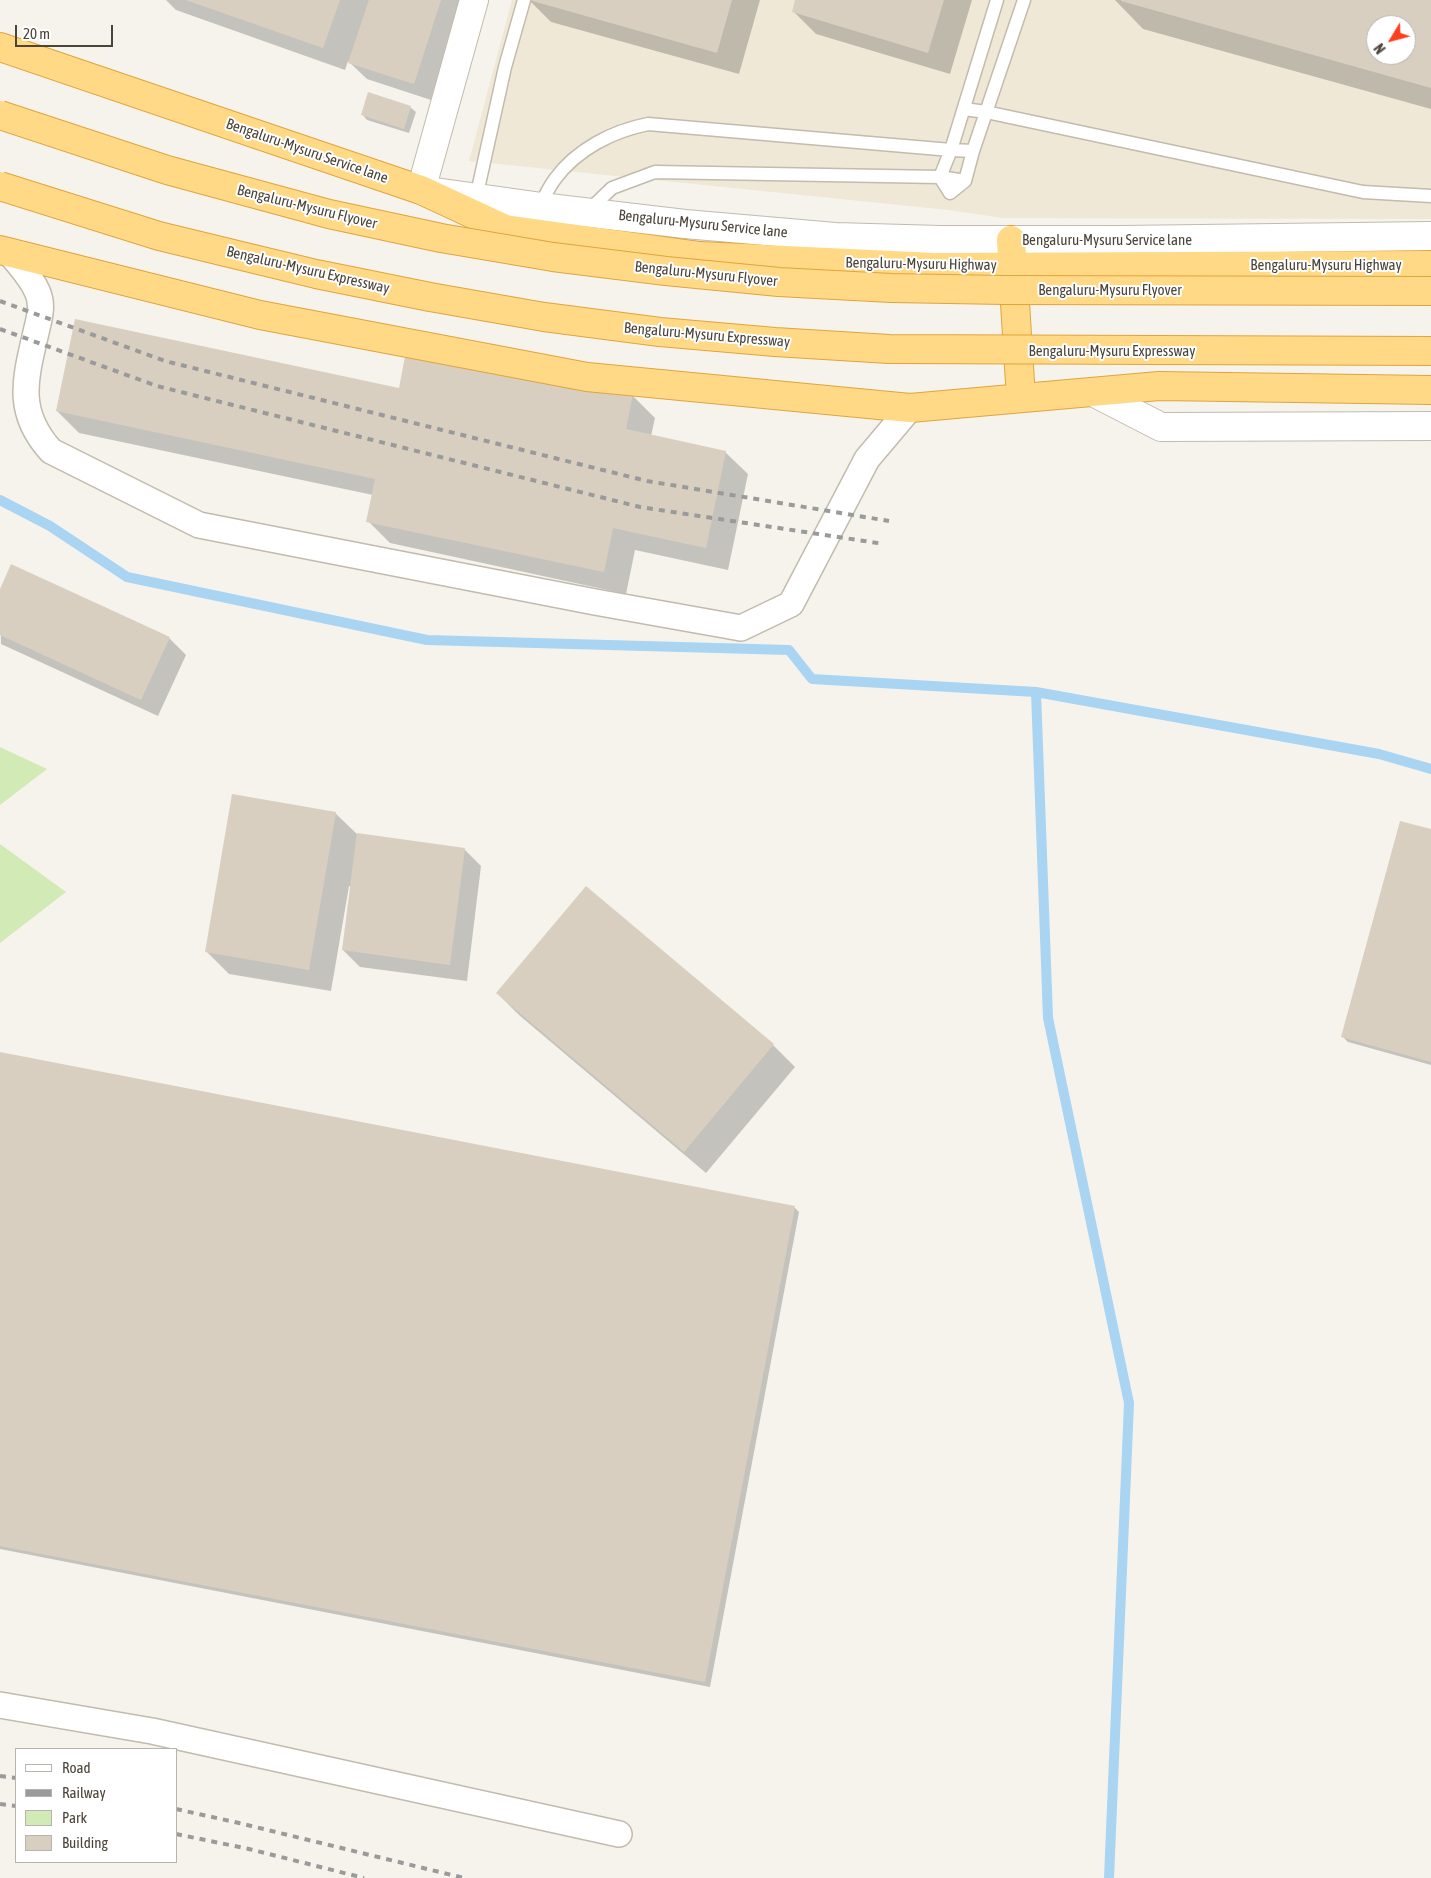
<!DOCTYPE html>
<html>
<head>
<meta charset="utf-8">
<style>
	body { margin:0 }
	#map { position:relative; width:1431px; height:1878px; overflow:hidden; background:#f6f3ec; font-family:"Asap Condensed",sans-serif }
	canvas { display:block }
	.legend { position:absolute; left:15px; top:1748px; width:162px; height:115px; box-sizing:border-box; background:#fff; border:1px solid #b7b4b0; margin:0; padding:6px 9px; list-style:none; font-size:15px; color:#4b4439 }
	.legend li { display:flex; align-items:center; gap:10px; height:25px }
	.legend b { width:25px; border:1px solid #b7b4b0 }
	.north { position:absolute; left:1366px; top:15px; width:50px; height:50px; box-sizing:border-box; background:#fff; border:1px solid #b7b4b0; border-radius:50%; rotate:233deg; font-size:14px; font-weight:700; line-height:20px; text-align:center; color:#4b4439 }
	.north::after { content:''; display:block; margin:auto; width:18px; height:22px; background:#fc3f1d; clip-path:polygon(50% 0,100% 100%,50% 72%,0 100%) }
	.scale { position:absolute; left:15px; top:25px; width:98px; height:22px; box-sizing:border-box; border:2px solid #4b4439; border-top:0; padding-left:6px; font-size:15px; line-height:18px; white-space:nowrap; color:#4b4439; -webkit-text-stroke:4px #fff; paint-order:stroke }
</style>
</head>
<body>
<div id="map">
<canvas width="1431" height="1878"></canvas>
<ul class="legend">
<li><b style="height:6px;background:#fff"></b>Road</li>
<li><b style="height:6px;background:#9a9a9a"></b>Railway</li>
<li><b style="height:14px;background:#d2eab5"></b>Park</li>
<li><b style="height:14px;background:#d8cfc1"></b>Building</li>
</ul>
<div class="north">N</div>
<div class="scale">20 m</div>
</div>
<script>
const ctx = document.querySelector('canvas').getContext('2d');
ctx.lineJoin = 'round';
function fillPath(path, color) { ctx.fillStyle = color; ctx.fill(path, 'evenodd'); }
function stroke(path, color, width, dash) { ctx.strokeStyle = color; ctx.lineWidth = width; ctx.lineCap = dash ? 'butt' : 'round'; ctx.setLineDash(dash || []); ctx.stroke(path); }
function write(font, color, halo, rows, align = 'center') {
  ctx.font = font + ' "Asap Condensed",sans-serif'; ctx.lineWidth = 4; ctx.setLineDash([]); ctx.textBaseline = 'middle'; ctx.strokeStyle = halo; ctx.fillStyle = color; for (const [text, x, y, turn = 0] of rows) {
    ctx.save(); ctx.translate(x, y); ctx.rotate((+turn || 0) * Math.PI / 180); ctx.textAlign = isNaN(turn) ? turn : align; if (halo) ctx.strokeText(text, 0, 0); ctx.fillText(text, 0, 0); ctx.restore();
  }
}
fillPath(new Path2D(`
	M 512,0 L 1431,0 L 1431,219 L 1003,218 L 948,210 L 469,161 ZM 1376,25 L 1406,25 L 1406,55 L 1376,55 Z`), '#efe8d6');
fillPath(new Path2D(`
	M 0,747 L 47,769 L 0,805 Z
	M 0,844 L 66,892 L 0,943 Z`), '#d2eab5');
fillPath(new Path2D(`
	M 166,0 L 463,0 L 431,100 L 367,79 L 348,61 L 345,70 L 176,10 Z
	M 529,0 L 760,0 L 739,74 L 551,22 Z
	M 797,0 L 972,0 L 950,74 L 816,34 L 793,11 Z
	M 1115,0 L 1431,0 L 1431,109 L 1143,29 ZM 1376,25 L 1406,25 L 1406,55 L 1376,55 Z
	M 410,107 L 416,112 L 409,133 L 367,120 L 362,114 Z
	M 400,389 L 632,395 L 655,418 L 651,436 L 725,452 L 748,474 L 728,570 L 635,550 L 626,594 L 390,543 L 368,521 L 373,495 L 79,433 L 57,411 Z
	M 0,592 L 169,638 L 186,655 L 158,716 L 1,644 Z
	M 335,813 L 357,834 L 464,849 L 481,866 L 467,981 L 360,967 L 343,950 L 351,887 L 349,886 L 331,991 L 229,974 L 206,951 Z
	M 1431,831 L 1431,1065 L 1348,1042 L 1342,1036 Z
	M 586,888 L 773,1045 L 795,1067 L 706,1173 L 519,1015 L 497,993 Z
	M 0,1054 L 794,1207 L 799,1212 L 710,1687 L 0,1549 Z`), '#0003');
stroke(new Path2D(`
	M 0,500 L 50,526 L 127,577 L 427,640 L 789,650 L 812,679 L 1036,692
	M 1109,1878 L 1129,1403 L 1048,1018 L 1036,692 L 1379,754 L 1431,769`), '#a9d4f2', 10);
fillPath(new Path2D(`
	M 186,0 L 340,0 L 323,48 Z
	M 369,0 L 441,0 L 414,84 L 348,63 Z
	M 529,0 L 732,0 L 717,53 Z
	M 795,0 L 944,0 L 928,53 L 792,12 Z
	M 1121,0 L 1431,0 L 1431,88 L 1121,1 ZM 1376,25 L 1406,25 L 1406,55 L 1376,55 Z
	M 368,92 L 411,106 L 404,129 L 361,115 Z
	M 75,319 L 399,388 L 407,346 L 633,394 L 626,429 L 726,451 L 706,548 L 613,528 L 604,572 L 366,522 L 375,479 L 56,411 Z
	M 11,564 L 170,637 L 141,700 L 0,635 L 0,589 Z
	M 232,794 L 336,812 L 309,970 L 205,952 Z
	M 1400,821 L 1431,829 L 1431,1062 L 1341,1037 Z
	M 357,833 L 465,848 L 450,965 L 342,950 Z
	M 586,886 L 774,1044 L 684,1152 L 496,993 Z
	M 0,1052 L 795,1206 L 705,1682 L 0,1546 Z`), '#d8cfc1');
const service = new Path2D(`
	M 997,0 L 951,150 L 940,177 L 950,193 L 965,181 L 973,151 L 1024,0
	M 964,109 L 986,112 L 1363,192 L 1431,196
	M 476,198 L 505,67 L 524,0
	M 539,207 C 544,198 549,187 555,179 C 577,149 613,131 648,124 L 951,150 L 973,151
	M 588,211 L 612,188 L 655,172 L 940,177 L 965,181`);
const minor = new Path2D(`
	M 10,253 C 19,265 31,277 37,291 C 43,303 40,316 37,328 C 26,377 14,410 51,451 L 199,525 L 595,602 L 741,628 L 791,604 L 867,459 L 910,408
	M 0,1705 L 152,1731 L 619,1834`);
const tertiary = new Path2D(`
	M 474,0 L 421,190 L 549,208 L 685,224 L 835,237 L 940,240 L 1122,240 L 1431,236
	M 1093,392 L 1161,427 L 1431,426`);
const trunk = new Path2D(`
	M 0,47 L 421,190 L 505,229 L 700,256 L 934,267 L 1431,265
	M 1011,240 L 1021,398
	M 0,250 L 260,315 L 587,377 L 910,408 L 1159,386 L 1431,390`);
stroke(service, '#c2bbae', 15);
stroke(minor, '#c2bbae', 28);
stroke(tertiary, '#c2bbae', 30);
stroke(trunk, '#e0a43c', 30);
stroke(service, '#fff', 12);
stroke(minor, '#fff', 25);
stroke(tertiary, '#fff', 28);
stroke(trunk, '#ffd985', 28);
stroke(new Path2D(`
	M 0,301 L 165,361 L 647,481 L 889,521
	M 0,329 L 157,386 L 640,507 L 884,544
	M 0,1776 L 16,1778
	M 0,1804 L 16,1806
	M 176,1809 L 239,1823 L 464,1878
	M 176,1834 L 249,1849 L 364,1878`), '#9a9a9a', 4, [6, 6]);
const trunkBridge = new Path2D(`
	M 0,115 L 167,170 L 329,214 L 441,238 L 553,257 L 666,271 L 779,282 L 891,288 L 1005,290 L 1431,291
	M 0,186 L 159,236 L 316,274 L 430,297 L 544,317 L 660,332 L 775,342 L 889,349 L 1431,351`);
stroke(trunkBridge, '#e0a43c', 30, []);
stroke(trunkBridge, '#ffd985', 28);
write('15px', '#4b4439', '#fff', [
	["Bengaluru-Mysuru Service lane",307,151,19],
	["Bengaluru-Mysuru Flyover",307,207,14],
	["Bengaluru-Mysuru Service lane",703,224,6],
	["Bengaluru-Mysuru Service lane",1107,240],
	["Bengaluru-Mysuru Highway",921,264,1],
	["Bengaluru-Mysuru Highway",1326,265],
	["Bengaluru-Mysuru Expressway",308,270,13],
	["Bengaluru-Mysuru Flyover",706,274,6],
	["Bengaluru-Mysuru Flyover",1110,290],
	["Bengaluru-Mysuru Expressway",707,335,5],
	["Bengaluru-Mysuru Expressway",1112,351]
]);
</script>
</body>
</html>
